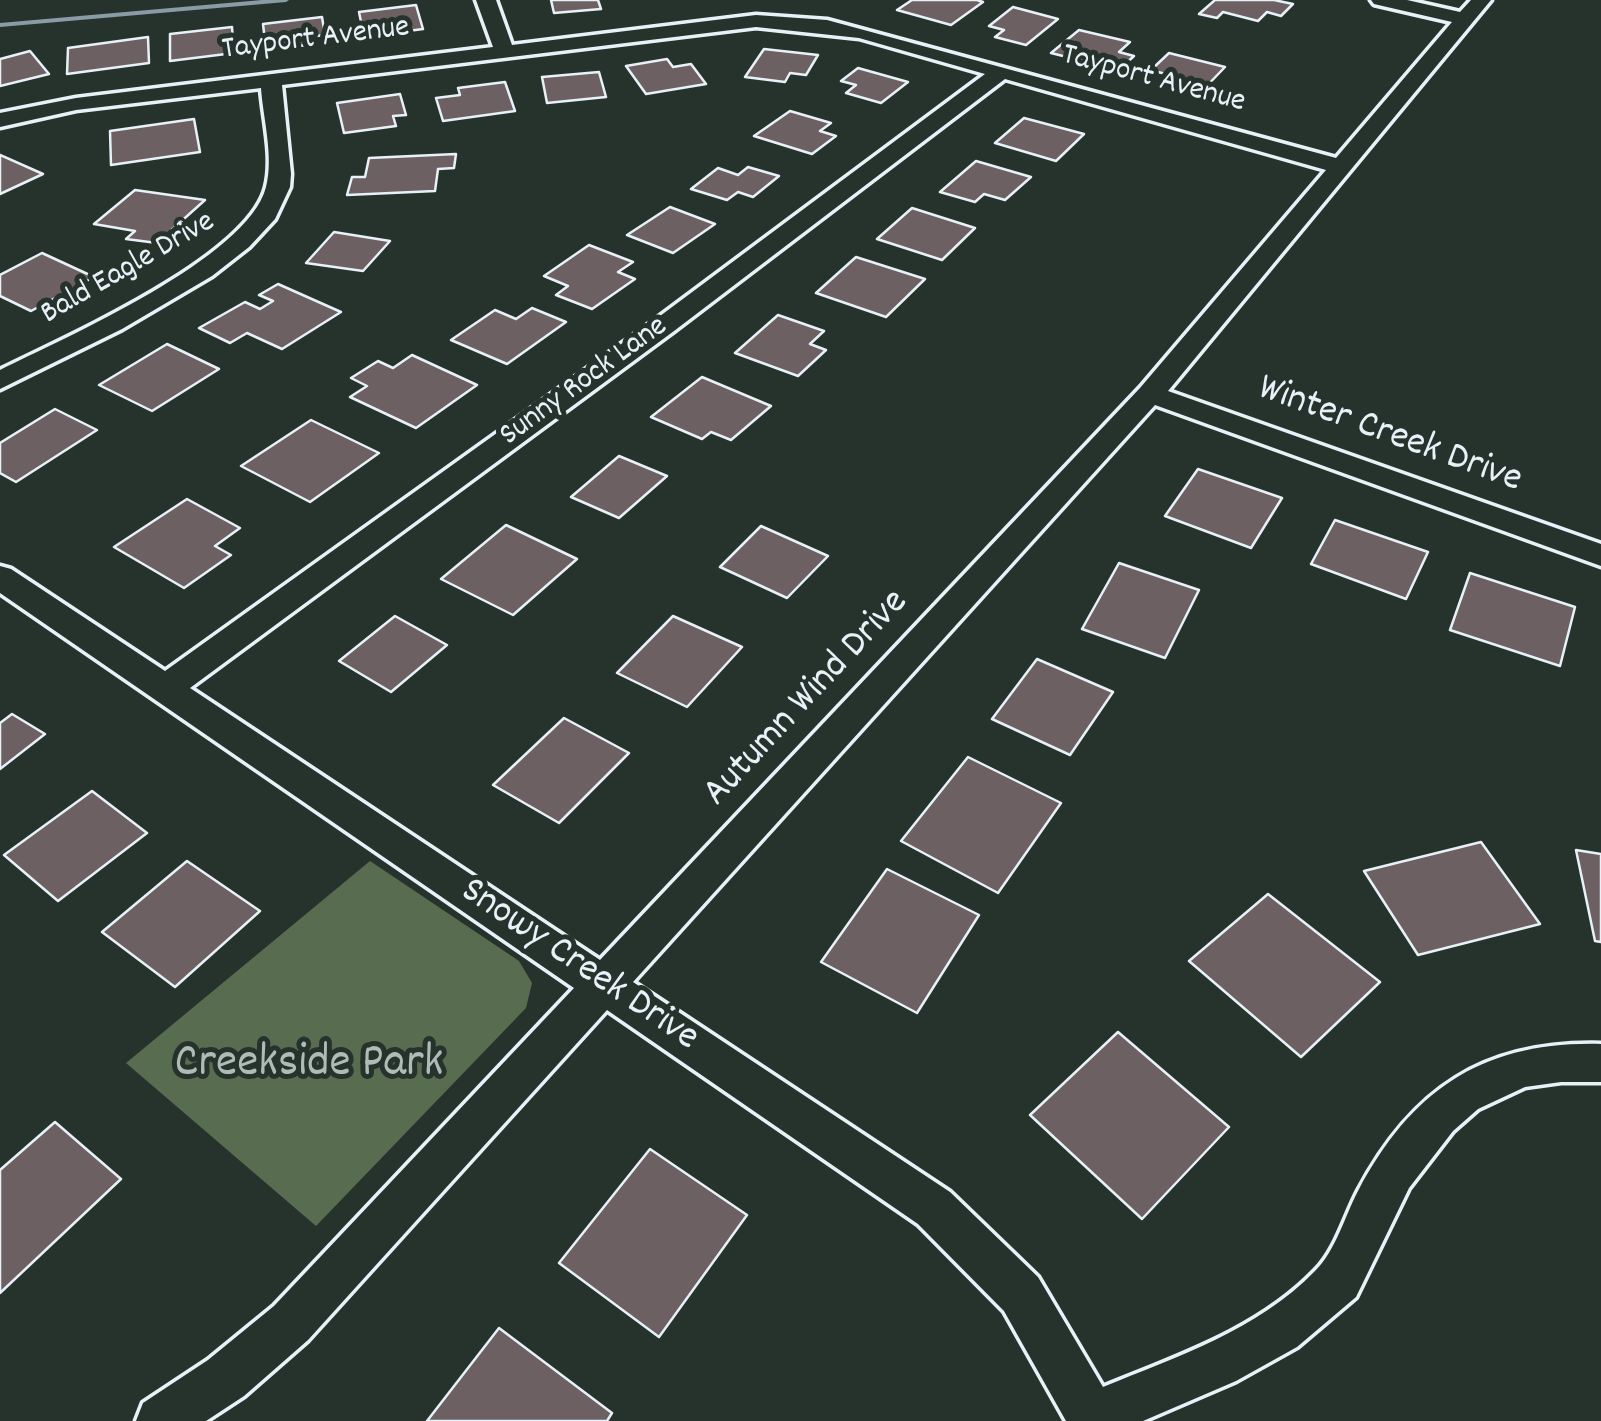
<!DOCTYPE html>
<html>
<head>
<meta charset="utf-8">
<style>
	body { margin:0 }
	canvas { display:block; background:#26332d }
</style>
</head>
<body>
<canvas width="1601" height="1421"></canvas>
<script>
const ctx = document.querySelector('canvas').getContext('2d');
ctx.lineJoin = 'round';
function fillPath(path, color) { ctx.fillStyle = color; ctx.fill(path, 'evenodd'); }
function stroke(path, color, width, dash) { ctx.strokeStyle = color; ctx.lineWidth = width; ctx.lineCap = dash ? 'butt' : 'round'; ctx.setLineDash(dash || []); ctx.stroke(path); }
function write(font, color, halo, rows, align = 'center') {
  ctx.font = font + ' Dekko,sans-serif'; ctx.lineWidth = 10; ctx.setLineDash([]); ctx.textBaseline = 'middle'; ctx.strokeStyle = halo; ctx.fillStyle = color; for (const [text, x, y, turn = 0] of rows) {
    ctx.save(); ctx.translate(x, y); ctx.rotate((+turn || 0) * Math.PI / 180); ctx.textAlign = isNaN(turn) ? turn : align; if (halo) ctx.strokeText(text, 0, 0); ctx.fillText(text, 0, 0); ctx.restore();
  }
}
fillPath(new Path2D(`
	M 370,861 L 519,961 L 532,983 L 526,1008 L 316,1226 L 126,1063 Z`), '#586c50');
fillPath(new Path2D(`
	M 262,0 L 289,0 L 286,2 L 0,27 L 0,23 Z`), '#899ca6');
const building = new Path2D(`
	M 551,0 L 598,0 L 601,9 L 554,13 Z
	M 912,0 L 977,0 L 983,2 L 951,25 L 897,10 Z
	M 1215,0 L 1274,0 L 1293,4 L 1281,16 L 1267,12 L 1258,21 L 1223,12 L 1217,18 L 1199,14 Z
	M 416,5 L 423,29 L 364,37 L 359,12 Z
	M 1013,7 L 1058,19 L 1026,45 L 995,37 L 1004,30 L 989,26 Z
	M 322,17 L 325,35 L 306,37 L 307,45 L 266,50 L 263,24 Z
	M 232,27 L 234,53 L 170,61 L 170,34 Z
	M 1079,30 L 1130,42 L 1119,52 L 1134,56 L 1119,70 L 1051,53 Z
	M 148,37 L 149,63 L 67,74 L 68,48 Z
	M 764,49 L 818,55 L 806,75 L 790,73 L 785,82 L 745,77 Z
	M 30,51 L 49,74 L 0,86 L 0,59 Z
	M 1169,53 L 1225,67 L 1201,92 L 1162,83 L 1169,75 L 1151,70 Z
	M 667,59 L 673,67 L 691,64 L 706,84 L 646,94 L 626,66 Z
	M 858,68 L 908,82 L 881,103 L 846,93 L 856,85 L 841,81 Z
	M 599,72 L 606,97 L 547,103 L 542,77 Z
	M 505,82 L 515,111 L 443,121 L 436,98 L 460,95 L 458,88 Z
	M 400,94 L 406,115 L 393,116 L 396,126 L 344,133 L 337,103 Z
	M 790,111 L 831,123 L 820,131 L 836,136 L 812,154 L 754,136 Z
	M 1024,118 L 1084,134 L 1056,161 L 995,143 Z
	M 194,119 L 200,152 L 111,165 L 110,131 Z
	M 456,154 L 454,168 L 438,169 L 435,191 L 347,195 L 352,177 L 365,177 L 369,158 Z
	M 0,155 L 43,174 L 0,194 Z
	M 976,161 L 1031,177 L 1005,200 L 984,194 L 975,202 L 940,192 Z
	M 748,167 L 779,176 L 753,197 L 738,192 L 727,200 L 691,189 L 718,168 L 738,175 Z
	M 135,190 L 205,200 L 157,243 L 126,239 L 135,231 L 94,224 Z
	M 670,207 L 715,224 L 673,253 L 627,235 Z
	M 912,208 L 975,228 L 942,260 L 877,239 Z
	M 334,232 L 390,241 L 363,271 L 306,263 Z
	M 589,245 L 633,262 L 618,272 L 635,279 L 592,309 L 556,295 L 568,286 L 544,276 Z
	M 42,253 L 94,277 L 31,311 L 0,296 L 0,275 Z
	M 856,257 L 925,279 L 886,317 L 816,293 Z
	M 278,284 L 341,312 L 282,349 L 247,333 L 230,343 L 199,328 L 245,302 L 260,309 L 273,301 L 259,295 Z
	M 532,308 L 566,322 L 507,364 L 451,340 L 495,310 L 516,319 Z
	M 778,315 L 824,331 L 810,344 L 826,350 L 798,376 L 735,353 Z
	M 167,344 L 219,369 L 152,411 L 99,385 Z
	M 412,355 L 477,385 L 416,428 L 350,397 L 367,386 L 351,378 L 378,361 L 393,368 Z
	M 702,377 L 771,406 L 731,440 L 711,432 L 702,439 L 651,417 Z
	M 55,409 L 97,430 L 16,482 L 0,473 L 0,443 Z
	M 311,420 L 379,453 L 310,502 L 241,466 Z
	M 619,456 L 667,476 L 619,518 L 571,497 Z
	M 1198,469 L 1282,498 L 1251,548 L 1165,516 Z
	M 187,499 L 240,528 L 215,546 L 231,555 L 184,588 L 114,547 Z
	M 1335,520 L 1428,552 L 1406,599 L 1311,564 Z
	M 506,525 L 577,559 L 513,615 L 441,579 Z
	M 761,526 L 828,556 L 787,598 L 720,567 Z
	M 1119,563 L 1199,590 L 1165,658 L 1082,629 Z
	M 1470,573 L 1575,607 L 1560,666 L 1450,630 Z
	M 395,616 L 447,645 L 391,692 L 339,661 Z
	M 673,616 L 742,647 L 687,707 L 617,673 Z
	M 1037,659 L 1113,692 L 1070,755 L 992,719 Z
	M 12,714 L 45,734 L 0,769 L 0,723 Z
	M 564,718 L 629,753 L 559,823 L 493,785 Z
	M 968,757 L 1061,803 L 998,893 L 901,841 Z
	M 92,791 L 147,833 L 58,901 L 4,855 Z
	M 1481,842 L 1540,924 L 1418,955 L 1364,871 Z
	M 1576,850 L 1601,854 L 1601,942 L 1595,941 Z
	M 187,861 L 260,911 L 175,987 L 102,932 Z
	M 887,869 L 979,915 L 917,1013 L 821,962 Z
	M 1268,894 L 1380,982 L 1301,1057 L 1189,961 Z
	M 1118,1032 L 1229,1127 L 1142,1219 L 1030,1115 Z
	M 55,1122 L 121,1179 L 0,1293 L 0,1170 Z
	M 650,1149 L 747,1215 L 659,1337 L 559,1263 Z
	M 499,1328 L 612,1413 L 607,1421 L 427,1421 Z`);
fillPath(building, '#6c6063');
stroke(building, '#e8f1f8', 2.5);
const minor = new Path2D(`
	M 476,0 L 496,0 L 512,45 L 756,15 L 827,20 L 1336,158 L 1452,22 L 1374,4 L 1371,0 L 1407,0 L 1460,12 L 1471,0 L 1491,0 L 1168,391 L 1601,544 L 1601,566 L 1155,405 L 633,982 L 950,1192 L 1038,1277 L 1103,1387 C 1176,1357 1258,1330 1315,1271 C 1336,1250 1344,1218 1358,1191 C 1412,1089 1484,1041 1601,1044 L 1601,1082 L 1561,1082 L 1525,1087 L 1478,1109 L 1453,1131 L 1409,1188 L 1356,1297 L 1297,1347 L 1236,1381 L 1143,1421 L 1066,1421 L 1004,1311 L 918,1224 L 607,1010 L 308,1340 L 244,1396 L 206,1421 L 136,1421 L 143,1403 L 208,1360 L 274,1306 L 574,988 L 0,593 L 0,566 L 11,569 L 165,671 L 656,319 L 985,74 L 859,38 L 756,27 L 282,85 L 291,174 L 290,187 L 275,219 L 249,247 L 212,276 L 122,329 L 0,389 L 0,370 C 64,338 248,258 266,187 C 274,157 263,118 261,88 L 76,110 L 0,127 L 0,113 L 76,98 L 493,47 ZM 1005,79 L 1326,170 L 1140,388 L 600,960 L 190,688 L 674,331 Z`);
stroke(minor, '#e8f1f8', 7);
fillPath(minor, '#26332d');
write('32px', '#e8f1f8', '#26332d', [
	["Tayport Avenue",316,41,-7],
	["Tayport Avenue",1153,81,15],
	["Bald Eagle Drive",129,270,-30],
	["Sunny Rock Lane",585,383,-36]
]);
write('40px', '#e8f1f8', '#26332d', [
	["Winter Creek Drive",1389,437,20],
	["Autumn Wind Drive",808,700,-47],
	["Snowy Creek Drive",578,967,34]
]);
write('48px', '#aebcb5', '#26332d', [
	["Creekside Park",309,1067]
]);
</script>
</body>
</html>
